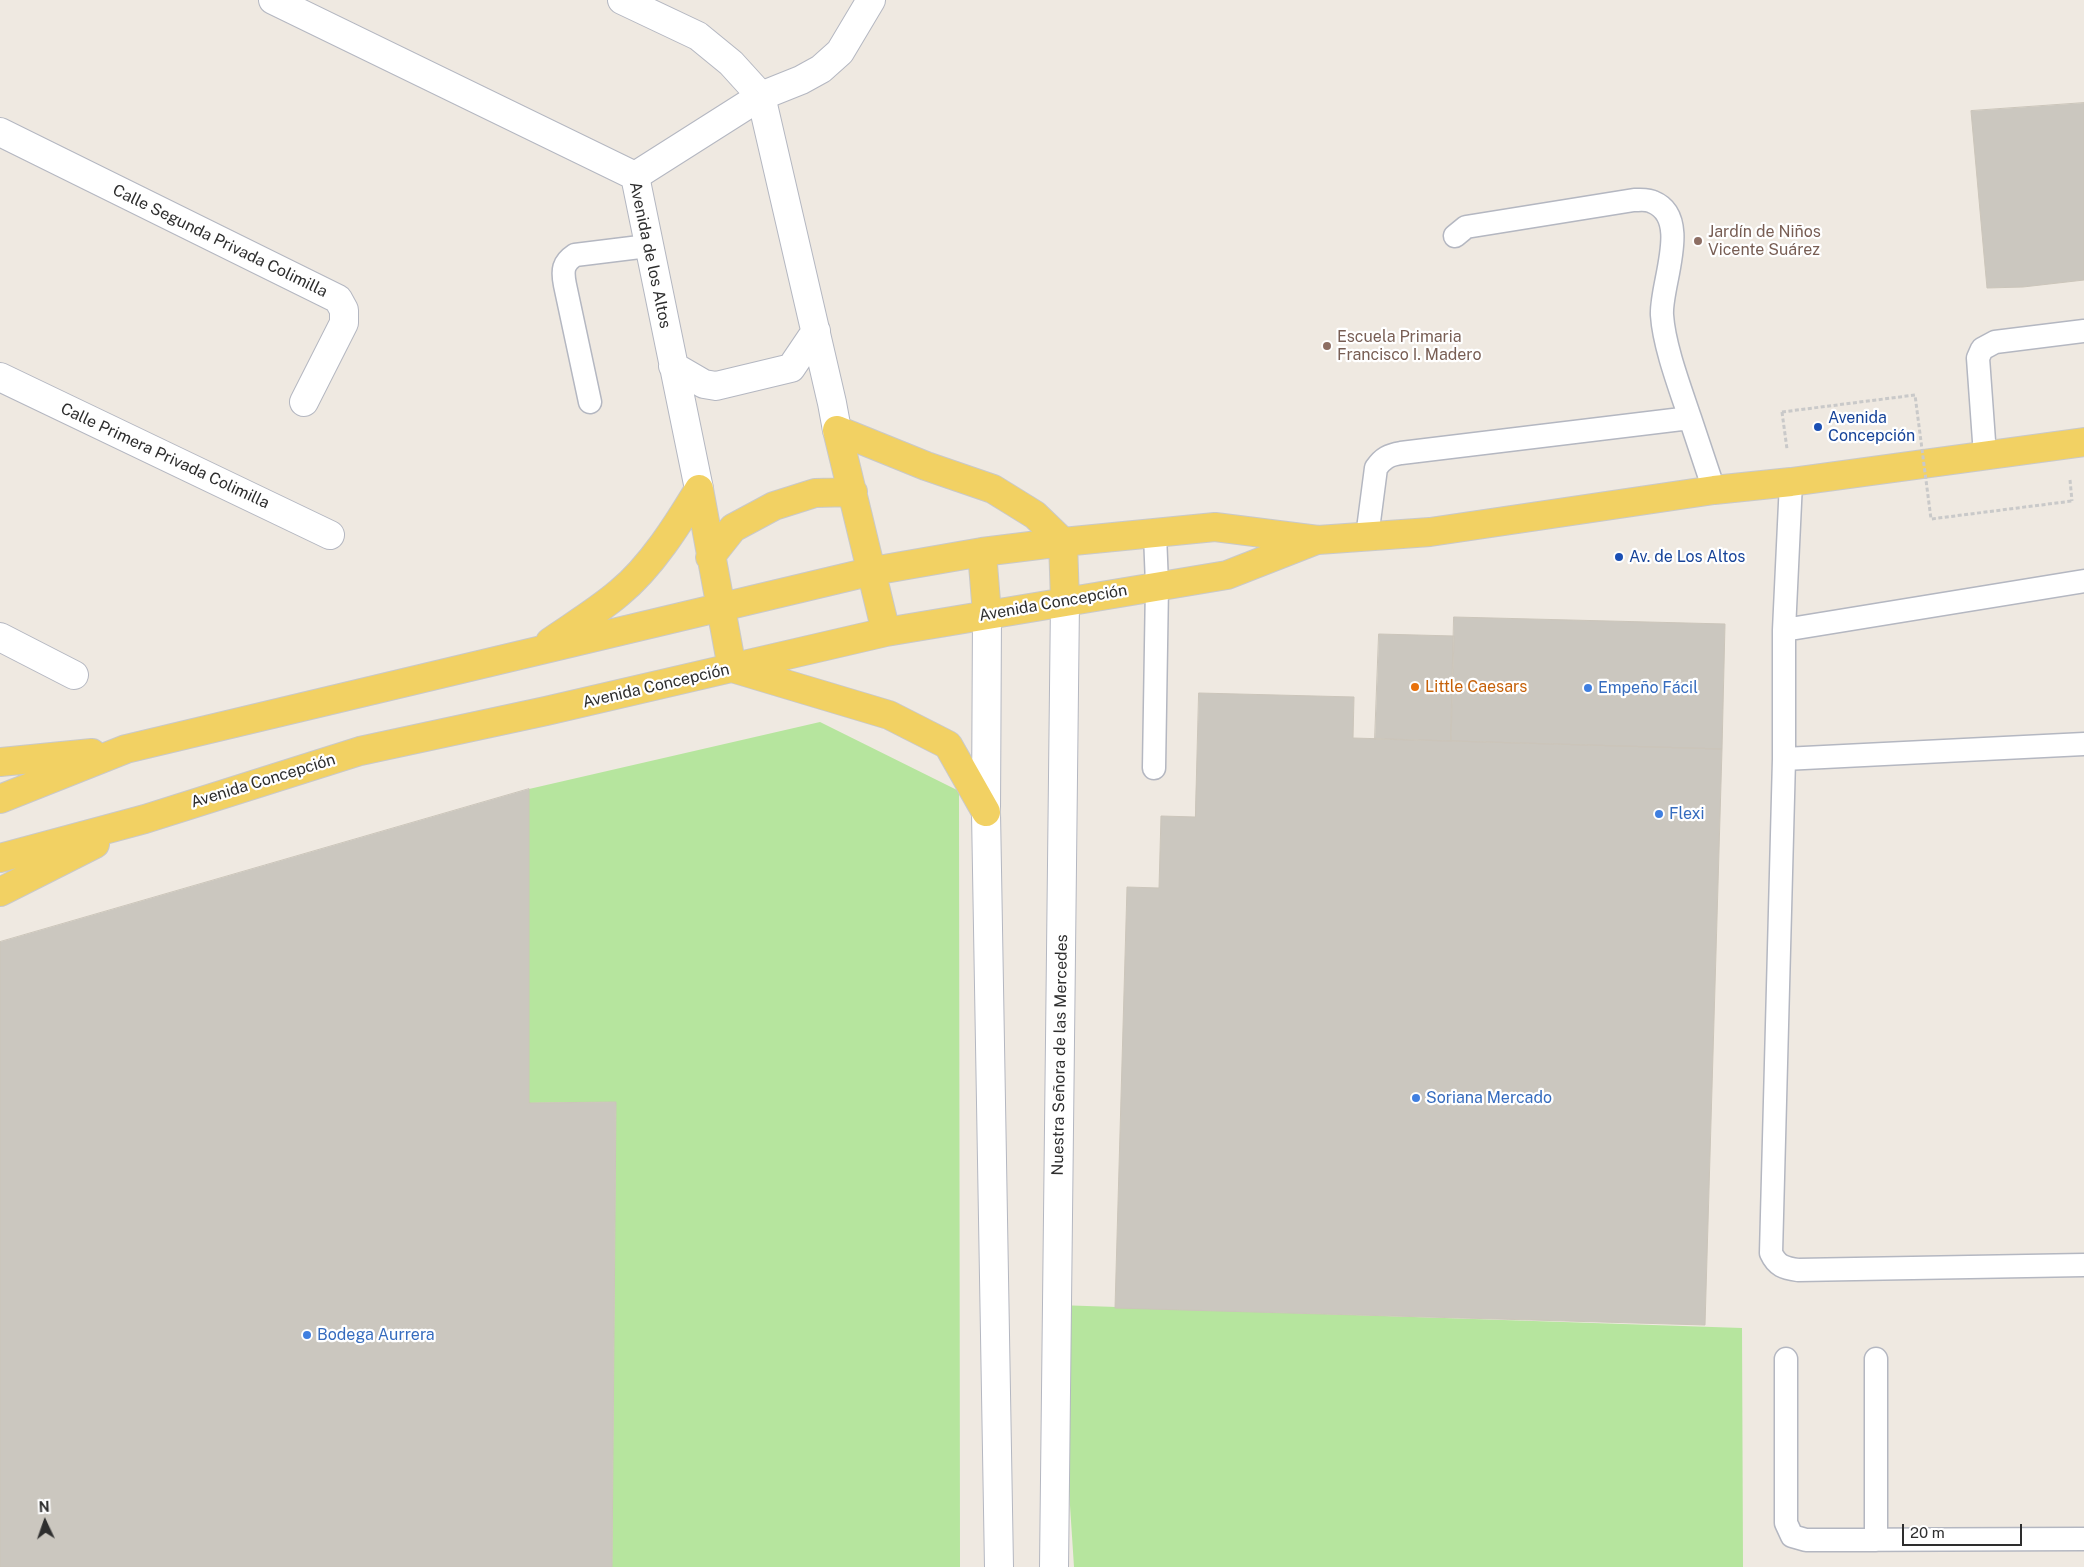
<!DOCTYPE html>
<html>
<head>
<meta charset="utf-8">
<style>
	body { margin:0 }
	#map { position:relative; width:2084px; height:1567px; overflow:hidden; background:#efe9e1; font-family:"Public Sans",sans-serif }
	canvas { display:block }
	.north { position:absolute; left:20px; top:1497px; width:50px; height:50px; -webkit-text-stroke:4px #fff; paint-order:stroke; rotate:357deg; font-size:14px; font-weight:700; line-height:20px; text-align:center; color:#2e2e2e }
	.north::after { content:''; display:block; margin:auto; width:18px; height:22px; background:#2e2e2e; clip-path:polygon(50% 0,100% 100%,50% 72%,0 100%) }
	.scale { position:absolute; left:1902px; top:1524px; width:120px; height:22px; box-sizing:border-box; border:2px solid #2e2e2e; border-top:0; padding-left:6px; font-size:15px; line-height:18px; white-space:nowrap; color:#2e2e2e; -webkit-text-stroke:4px #fff; paint-order:stroke }
</style>
</head>
<body>
<div id="map">
<canvas width="2084" height="1567"></canvas>
<div class="north">N</div>
<div class="scale">20 m</div>
</div>
<script>
const ctx = document.querySelector('canvas').getContext('2d');
ctx.lineJoin = 'round';
function fillPath(path, color) { ctx.fillStyle = color; ctx.fill(path, 'evenodd'); }
function stroke(path, color, width, dash) { ctx.strokeStyle = color; ctx.lineWidth = width; ctx.lineCap = dash ? 'butt' : 'round'; ctx.setLineDash(dash || []); ctx.stroke(path); }
function write(font, color, halo, rows, align = 'center') {
  ctx.font = font + ' "Public Sans",sans-serif'; ctx.lineWidth = 4.5; ctx.setLineDash([]); ctx.textBaseline = 'middle'; ctx.strokeStyle = halo; ctx.fillStyle = color; for (const [text, x, y, turn = 0] of rows) {
    ctx.save(); ctx.translate(x, y); ctx.rotate((+turn || 0) * Math.PI / 180); ctx.textAlign = isNaN(turn) ? turn : align; if (halo) ctx.strokeText(text, 0, 0); ctx.fillText(text, 0, 0); ctx.restore();
  }
}
fillPath(new Path2D(`
	M 820,722 L 959,791 L 960,1567 L 612,1567 L 616,1102 L 529,1103 L 529,789 Z
	M 1057,1305 L 1742,1328 L 1743,1567 L 1074,1567 Z`), '#b6e59e');
const building = new Path2D(`
	M 2084,103 L 2084,280 L 2023,287 L 1987,288 L 1971,111 Z
	M 1454,617 L 1725,624 L 1722,749 L 1451,741 Z
	M 1379,634 L 1454,636 L 1451,741 L 1375,739 Z
	M 1199,693 L 1354,697 L 1353,738 L 1722,749 L 1705,1325 L 1115,1308 L 1127,887 L 1159,888 L 1161,816 L 1195,817 Z
	M 529,789 L 529,1103 L 616,1102 L 612,1567 L 0,1567 L 0,942 Z`);
fillPath(building, '#cbc7bf');
stroke(building, '#cbc5ba', 1);
const lane = new Path2D(`
	M 1455,236 L 1466,227 L 1634,200 C 1640,200 1648,199 1653,202 C 1692,218 1660,285 1662,315 C 1664,346 1680,388 1690,418
	M 590,402 L 565,285 C 562,270 563,263 575,255 L 648,246
	M 1985,455 L 1978,358 L 1982,349 L 1995,342 L 2084,331
	M 1791,482 L 1784,630 L 1784,759 L 1771,1253 C 1777,1266 1784,1268 1798,1270 L 2084,1265
	M 1367,537 L 1376,468 C 1383,458 1389,455 1401,453 L 1690,418 L 1714,490
	M 1784,630 L 2084,581
	M 1784,759 L 2084,744
	M 1154,768 L 1157,585 L 1155,534
	M 1786,1359 L 1786,1523 L 1792,1536 L 1806,1540 L 2084,1539
	M 1876,1359 L 1876,1540`);
const street = new Path2D(`
	M 0,132 L 338,299 L 344,310 L 344,323 L 304,402
	M 635,176 L 761,96 L 801,80 L 821,69 L 840,52 L 871,0
	M 0,377 L 330,535
	M 0,637 L 74,675`);
const secondary = new Path2D(`
	M 273,0 L 635,176 L 699,489
	M 622,0 L 698,36 L 731,63 L 761,96 L 832,403 L 837,430
	M 673,366 L 704,384 L 716,386 L 791,368 L 816,331
	M 987,614 L 986,812 L 999,1567
	M 1054,1567 L 1065,601`);
const primary = new Path2D(`
	M 837,430 L 926,466 L 993,489 L 1035,515 L 1063,542
	M 837,430 L 886,632
	M 699,489 L 732,668 L 889,715 L 948,745 L 986,812
	M 1063,542 L 1065,601
	M 982,552 L 987,614
	M 710,557 L 733,528 L 774,506 L 815,493 L 853,492
	M 550,642 C 573,626 598,611 619,593 C 651,567 678,524 699,489
	M 0,762 L 92,753
	M 0,799 L 126,749 L 873,571 L 982,552 L 1063,542 L 1215,527 L 1318,540 L 1430,532 L 1714,490 L 1791,482 L 2084,442
	M 0,858 L 145,819 L 360,751 L 546,711 L 886,632 L 1227,575 L 1314,541
	M 0,892 L 95,844`);
stroke(lane, '#b4b7c1', 25);
stroke(street, '#b4b7c1', 30);
stroke(secondary, '#b4b7c1', 30);
stroke(primary, '#c9c9c9', 30);
stroke(new Path2D(`
	M 1782,412 L 1787,449
	M 2070,480 L 2072,501`), '#c9c9c9', 3, [4, 2.5]);
stroke(lane, '#fff', 22);
stroke(street, '#fff', 28);
stroke(secondary, '#fff', 28);
stroke(primary, '#f2d163', 28);
stroke(new Path2D(`
	M 1782,412 L 1915,395 L 1931,519 L 2072,501`), '#c9c9c9', 3, [4, 2.5]);
for (const [x, y, r, color] of [
	[1698,241,5,"#8d6e63"],
	[1327,346,5,"#8d6e63"],
	[1818,427,5,"#1a4fb4"],
	[1619,557,5,"#1a4fb4"],
	[1415,687,5,"#e8710a"],
	[1588,688,5,"#3f7fe0"],
	[1659,814,5,"#3f7fe0"],
	[1416,1098,5,"#3f7fe0"],
	[307,1335,5,"#3f7fe0"]
]) { const dot = new Path2D(); dot.arc(x, y, r, 0, 2 * Math.PI); ctx.fillStyle = color; ctx.fill(dot); stroke(dot, '#fff', 2); }
write('16px', '#785e54', '#fff', [
	["Jardín de Niños",1708,232],
	["Vicente Suárez",1708,250],
	["Escuela Primaria",1337,337],
	["Francisco I. Madero",1337,355]
], 'left');
write('16px', '#2e2e2e', '#fff', [
	["Calle Segunda Privada Colimilla",220,241,26],
	["Avenida de los Altos",650,255,78],
	["Calle Primera Privada Colimilla",165,456,25],
	["Avenida Concepción",1053,603,-10],
	["Avenida Concepción",656,686,-13],
	["Avenida Concepción",263,781,-17],
	["Nuestra Señora de las Mercedes",1060,1055,-89]
]);
write('16px', '#164399', '#fff', [
	["Avenida",1828,418],
	["Concepción",1828,436],
	["Av. de Los Altos",1629,557]
], 'left');
write('16px', '#c56008', '#fff', [
	["Little Caesars",1425,687]
], 'left');
write('16px', '#366cbe', '#fff', [
	["Empeño Fácil",1598,688],
	["Flexi",1669,814],
	["Soriana Mercado",1426,1098],
	["Bodega Aurrera",317,1335]
], 'left');
</script>
</body>
</html>
